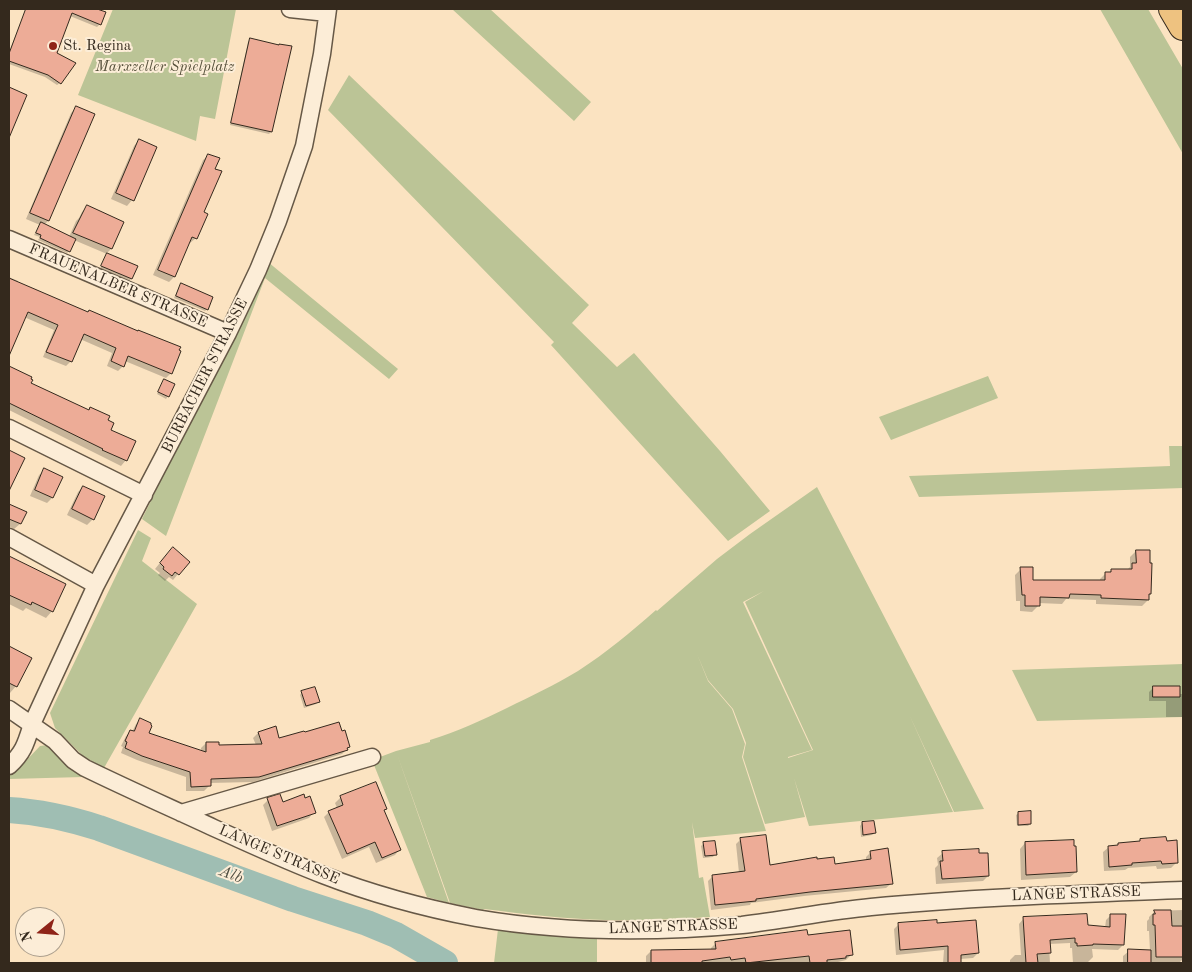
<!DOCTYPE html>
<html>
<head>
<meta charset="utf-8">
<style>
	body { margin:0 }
	#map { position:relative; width:1192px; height:972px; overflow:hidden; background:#fbe3c1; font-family:"Old Standard TT",serif }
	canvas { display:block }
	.frame { position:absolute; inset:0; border:10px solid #34291d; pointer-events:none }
	.north { position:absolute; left:15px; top:907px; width:50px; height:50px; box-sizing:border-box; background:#fcedd7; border:1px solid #ac9f8d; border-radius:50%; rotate:253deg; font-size:14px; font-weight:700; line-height:20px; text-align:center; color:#34291d }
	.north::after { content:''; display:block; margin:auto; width:18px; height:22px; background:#8f2418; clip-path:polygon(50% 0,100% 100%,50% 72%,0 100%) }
</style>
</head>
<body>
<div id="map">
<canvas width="1192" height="972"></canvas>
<div class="frame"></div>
<div class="north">N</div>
</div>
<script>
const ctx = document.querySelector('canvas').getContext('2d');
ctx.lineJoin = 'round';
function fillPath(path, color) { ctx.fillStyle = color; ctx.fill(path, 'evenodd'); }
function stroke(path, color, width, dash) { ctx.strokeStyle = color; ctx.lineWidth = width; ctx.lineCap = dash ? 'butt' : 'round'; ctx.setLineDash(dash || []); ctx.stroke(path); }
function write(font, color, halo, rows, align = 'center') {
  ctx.font = font + ' "Old Standard TT",serif'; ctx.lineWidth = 4; ctx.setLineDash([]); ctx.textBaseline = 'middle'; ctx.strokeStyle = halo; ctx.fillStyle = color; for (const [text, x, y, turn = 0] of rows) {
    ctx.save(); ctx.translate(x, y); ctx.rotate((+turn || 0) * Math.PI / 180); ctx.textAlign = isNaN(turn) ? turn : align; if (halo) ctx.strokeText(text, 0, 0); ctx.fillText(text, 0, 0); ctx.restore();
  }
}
fillPath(new Path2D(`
	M 113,9 L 236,9 L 215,119 L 200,116 L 196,141 L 78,95 Z
	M 452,9 L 490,9 L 591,102 L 574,121 Z
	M 1100,9 L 1148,9 L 1183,69 L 1183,154 Z
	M 349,75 L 589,305 L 572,323 L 617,367 L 634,353 L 720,451 L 770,511 L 728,541 L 551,345 L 554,342 L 328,110 Z
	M 268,262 L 398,369 L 389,379 L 265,278 L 166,536 L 142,519 Z
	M 988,376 L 998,398 L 891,440 L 879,417 Z
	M 1169,446 L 1183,446 L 1183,488 L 919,497 L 909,476 L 1170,466 Z
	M 817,487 L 984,809 L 954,812 L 909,714 L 953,812 L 809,826 L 794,778 L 805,817 L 765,824 L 743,757 L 746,743 L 733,709 L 708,680 L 697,654 L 708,681 L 732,709 L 745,744 L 742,757 L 766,831 L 695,838 L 692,822 L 699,878 L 703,877 L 710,917 C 676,919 641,921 606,920 C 565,919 524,914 484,909 L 483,910 L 450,903 L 397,754 L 449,903 L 427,897 L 372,760 L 396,751 L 430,742 L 430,740 C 457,732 482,720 507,708 C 531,696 555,685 578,671 C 606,653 631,632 656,610 L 657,611 L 717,559 L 750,534 ZM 764,591 L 745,602 L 813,750 L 788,758 L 788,757 L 812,750 L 743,602 Z
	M 138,530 L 151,538 L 142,561 L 197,604 L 104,768 L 83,756 L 55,728 L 50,713 Z
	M 1183,664 L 1183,717 L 1037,721 L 1012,670 Z
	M 48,745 L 83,774 L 83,777 L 9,779 L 9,774 L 22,765 L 40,746 Z
	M 498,929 L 537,935 L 597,937 L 597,963 L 494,963 Z`), '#bbc496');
fillPath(new Path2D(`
	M 26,9 L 94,9 L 104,13 L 100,24 L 97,27 L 70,16 L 56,53 L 60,83 L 57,85 L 45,77 L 9,64 L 9,52 Z
	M 250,39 L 271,132 L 269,134 L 230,125 L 248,42 Z
	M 76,108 L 93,115 L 48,221 L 44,225 L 69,237 L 76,221 L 79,218 L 82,212 L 87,207 L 122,222 L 111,249 L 106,254 L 107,254 L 74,240 L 69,251 L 67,253 L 38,240 L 40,237 L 34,235 L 40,225 L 26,219 L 71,113 Z
	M 139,140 L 132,200 L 127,206 L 111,199 L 134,146 Z
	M 209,155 L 214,169 L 196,238 L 190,243 L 189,243 L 174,277 L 169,282 L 153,275 L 203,160 Z
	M 107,254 L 131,279 L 129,281 L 100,269 L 105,257 Z
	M 9,277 L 18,281 L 18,283 L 171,373 L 166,378 L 125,361 L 123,366 L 118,371 L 107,366 L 112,353 L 80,339 L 71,361 L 66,366 L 43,357 L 54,330 L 24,317 L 10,344 L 9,343 Z
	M 181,285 L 207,309 L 205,311 L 174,298 L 179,287 Z
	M 9,367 L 30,377 L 29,383 L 106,421 L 110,430 L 134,441 L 126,460 L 121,466 L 9,410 Z
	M 164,381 L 168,396 L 166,399 L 157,394 Z
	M 45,470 L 61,477 L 52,498 L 47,503 L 30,496 L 39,475 Z
	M 83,487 L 93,519 L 87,525 L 67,515 L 78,492 Z
	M 9,505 L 25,513 L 20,524 L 14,529 L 9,526 Z
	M 1136,551 L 1150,594 L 1148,596 L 1148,600 L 1142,606 L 1096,604 L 1096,600 L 1066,599 L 1062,604 L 1038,603 L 1038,606 L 1032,612 L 1020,611 L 1020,601 L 1016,601 L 1015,575 L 1021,569 L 1032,581 L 1100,581 L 1100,579 L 1106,573 L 1108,573 L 1112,570 L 1127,570 L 1130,567 L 1130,557 Z
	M 167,554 L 188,562 L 173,580 L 169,577 L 165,581 L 158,575 L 160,573 L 155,569 Z
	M 9,557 L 65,584 L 52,611 L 46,618 L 26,608 L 23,611 L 9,604 Z
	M 9,648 L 30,658 L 16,686 L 10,693 L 9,692 Z
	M 1154,687 L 1178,694 L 1183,694 L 1183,717 L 1166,717 L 1166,701 L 1149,701 L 1149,692 Z
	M 302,692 L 318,702 L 316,704 L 304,708 L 300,695 Z
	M 141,719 L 147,734 L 201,752 L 201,748 L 206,743 L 218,746 L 256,745 L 253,738 L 258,733 L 279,740 L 342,733 L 349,747 L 342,754 L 253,782 L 209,783 L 209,786 L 204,791 L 186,791 L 186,777 L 137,760 L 121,753 L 123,747 L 121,746 L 126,736 L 131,731 L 132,732 L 136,724 Z
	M 341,797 L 385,809 L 383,811 L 400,849 L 395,855 L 376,863 L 369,847 L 342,859 L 324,817 L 329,812 L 337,808 L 335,803 Z
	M 268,800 L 282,803 L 314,812 L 309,818 L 272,831 L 263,805 Z
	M 1019,813 L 1030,824 L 1028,826 L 1017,826 L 1016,815 Z
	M 862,823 L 875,833 L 872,835 L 861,837 L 860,826 Z
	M 741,839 L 768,866 L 816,860 L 834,865 L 866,861 L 866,857 L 871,852 L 892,883 L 886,888 L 804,896 L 751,903 L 750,905 L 711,910 L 708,881 L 713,876 L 739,873 L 736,844 Z
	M 1141,840 L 1177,862 L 1171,868 L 1157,869 L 1156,866 L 1128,868 L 1125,870 L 1104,871 L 1103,852 L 1109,847 L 1116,847 L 1118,844 L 1138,843 Z
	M 704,843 L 715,854 L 713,857 L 703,858 L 701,846 Z
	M 1025,843 L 1076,872 L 1070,877 L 1021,880 L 1020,849 Z
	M 943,853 L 978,855 L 988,876 L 983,881 L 936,884 L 935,868 L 938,865 L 937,858 Z
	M 1183,910 L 1183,959 L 1179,963 L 1123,963 L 1123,956 L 1129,951 L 1150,951 L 1149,931 L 1147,931 L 1147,921 L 1149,919 L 1149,917 L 1155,911 Z
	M 1111,915 L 1123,945 L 1118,950 L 1092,949 L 1093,957 L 1088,962 L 1073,963 L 1072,948 L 1070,948 L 1070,943 L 1049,944 L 1050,963 L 1010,963 L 1010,960 L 1015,955 L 1021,955 L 1019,924 L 1024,918 L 1105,928 L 1106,920 Z
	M 899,924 L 978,953 L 973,958 L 960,959 L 960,963 L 943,963 L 944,950 L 896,955 L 894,929 Z
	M 807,937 L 851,955 L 846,960 L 834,963 L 726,963 L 726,962 L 712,963 L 646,963 L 646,956 L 651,951 L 711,951 L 711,948 L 716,943 Z`), '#0003');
stroke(new Path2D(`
	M 9,810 C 42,812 68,818 99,828 L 293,899 L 367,923 L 396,935 L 445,963`), '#9fbeb3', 26);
const building = new Path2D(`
	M 26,9 L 97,9 L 106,12 L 101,25 L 72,13 L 57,53 L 76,63 L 61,84 L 48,75 L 9,61 L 9,54 Z
	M 250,38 L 279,45 L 279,44 L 292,46 L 272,132 L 231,123 Z
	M 9,87 L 27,95 L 9,138 Z
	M 76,106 L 95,114 L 49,221 L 30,213 Z
	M 139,139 L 157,147 L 134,201 L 116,193 Z
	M 208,154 L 220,158 L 215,169 L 222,171 L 204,212 L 208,214 L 197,239 L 192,237 L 175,277 L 158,270 Z
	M 87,205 L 124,222 L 112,249 L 73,233 Z
	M 41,222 L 76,239 L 70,252 L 40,238 L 41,235 L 36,233 Z
	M 107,253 L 138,266 L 132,279 L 101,266 Z
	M 9,278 L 88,312 L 89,310 L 138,331 L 138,330 L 181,347 L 179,350 L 181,351 L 172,374 L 128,356 L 124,367 L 111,361 L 116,348 L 84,334 L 72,362 L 46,352 L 58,325 L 28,312 L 9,356 Z
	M 181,283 L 213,297 L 208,310 L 176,296 Z
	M 9,366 L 32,377 L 31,379 L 33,380 L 31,383 L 89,410 L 90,407 L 110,416 L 108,420 L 114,423 L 111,430 L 136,441 L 127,461 L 102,450 L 103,449 L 9,403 Z
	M 164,379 L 175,384 L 169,397 L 158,392 Z
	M 9,450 L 25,458 L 9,491 Z
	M 44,468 L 63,477 L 53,498 L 35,490 Z
	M 83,486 L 105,496 L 94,520 L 72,509 Z
	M 9,504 L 27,512 L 21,524 L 9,519 Z
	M 173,547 L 190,562 L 179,575 L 175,572 L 172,576 L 163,569 L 164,567 L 160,563 Z
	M 1136,550 L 1150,550 L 1150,563 L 1152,563 L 1151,594 L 1149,594 L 1149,600 L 1101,598 L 1101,595 L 1070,594 L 1069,598 L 1040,597 L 1040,606 L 1025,606 L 1025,595 L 1022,595 L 1020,567 L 1033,567 L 1033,580 L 1105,580 L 1105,572 L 1111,572 L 1111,569 L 1132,569 L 1132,563 L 1136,563 Z
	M 9,556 L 66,584 L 53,612 L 32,602 L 31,605 L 9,595 Z
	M 9,646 L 32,658 L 17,687 L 9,683 Z
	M 1153,686 L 1180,686 L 1180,697 L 1153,697 Z
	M 315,687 L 320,702 L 306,706 L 301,691 Z
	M 140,718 L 151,723 L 151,725 L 152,726 L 149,733 L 206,752 L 206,742 L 219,742 L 219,745 L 262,744 L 258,732 L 276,726 L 279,738 L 304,731 L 305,732 L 339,722 L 342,731 L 345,730 L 350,747 L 347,748 L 348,750 L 259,777 L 211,779 L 211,786 L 191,787 L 190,772 L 142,756 L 125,748 L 127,742 L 125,741 L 130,730 L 134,731 Z
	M 376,782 L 387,809 L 384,810 L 401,850 L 382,858 L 375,842 L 347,854 L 328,811 L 343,805 L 340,796 Z
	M 280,794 L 283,802 L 304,794 L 305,798 L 310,796 L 316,813 L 277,826 L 267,798 Z
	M 1031,811 L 1031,824 L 1018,825 L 1018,812 Z
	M 874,821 L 876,833 L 863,835 L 862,822 Z
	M 766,835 L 770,865 L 817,857 L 817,859 L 834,857 L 835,864 L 871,859 L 870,851 L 888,848 L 893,884 L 810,892 L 756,899 L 756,901 L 715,905 L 712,875 L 745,871 L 740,838 Z
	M 1166,837 L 1167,841 L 1177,840 L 1178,863 L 1162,864 L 1161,861 L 1132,863 L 1132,865 L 1109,867 L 1108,846 L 1118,845 L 1118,843 L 1140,841 L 1140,839 Z
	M 1074,840 L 1074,846 L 1076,846 L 1077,872 L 1026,875 L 1025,842 Z
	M 715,841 L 717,855 L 705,856 L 703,842 Z
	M 979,849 L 979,853 L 988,853 L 989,876 L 942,879 L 940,861 L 943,861 L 942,851 Z
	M 1154,910 L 1171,910 L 1172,926 L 1183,926 L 1183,957 L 1156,957 L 1155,925 L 1153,925 L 1153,914 L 1155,914 Z
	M 1087,914 L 1088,925 L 1110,927 L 1110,914 L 1126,914 L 1124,945 L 1093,944 L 1093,945 L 1077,946 L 1077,943 L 1075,943 L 1075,938 L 1050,940 L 1051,953 L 1037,954 L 1038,963 L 1026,963 L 1023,917 Z
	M 937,920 L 937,923 L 976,920 L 979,953 L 961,955 L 961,963 L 948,963 L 948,946 L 900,950 L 898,923 Z
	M 807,930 L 808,935 L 850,930 L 853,955 L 846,956 L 846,958 L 827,960 L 827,963 L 810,963 L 809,956 L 746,963 L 745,958 L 731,960 L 730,957 L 702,961 L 702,963 L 651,963 L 651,950 L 716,949 L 715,942 Z
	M 1128,949 L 1151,950 L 1151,963 L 1128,963 Z`);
fillPath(building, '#edac97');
stroke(building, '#34291d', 1);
const minor = new Path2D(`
	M 290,9 L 327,13
	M 9,239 L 228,333
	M 9,428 L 144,495
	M 9,537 L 96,585
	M 9,709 L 55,741 L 73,760 L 85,768 C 128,789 171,808 214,828 C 250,844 286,861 323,875 C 372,894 424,908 476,918 C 564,933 654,933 742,925 C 785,920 828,911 871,907 C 975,897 1079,894 1183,890
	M 9,766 C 24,752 26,743 32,724 L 96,585 L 228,333 L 258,270 L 278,221 L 304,146 L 322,54 L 328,9
	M 181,813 L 372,757`);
const motorway = new Path2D(`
	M 1173,9 L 1183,26`);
stroke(minor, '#665846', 19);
stroke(motorway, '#34291d', 30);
stroke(minor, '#fcedd7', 16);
stroke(motorway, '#eec280', 28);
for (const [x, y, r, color] of [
	[53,46,5,"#8f2418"]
]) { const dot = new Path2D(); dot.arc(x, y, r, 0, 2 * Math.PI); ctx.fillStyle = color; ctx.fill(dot); stroke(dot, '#fcedd7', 2); }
write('15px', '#34291d', '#fcedd7', [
	["St. Regina",63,46]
], 'left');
write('italic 15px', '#56503b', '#fcedd7', [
	["Marxzeller Spielplatz",165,67]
]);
write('15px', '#34291d', '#fcedd7', [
	["FRAUENALBER STRASSE",118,286,23],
	["BURBACHER STRASSE",205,376,-63],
	["LANGE STRASSE",279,855,23],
	["LANGE STRASSE",1076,894,-2],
	["LANGE STRASSE",673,927,-2]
]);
write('italic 16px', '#4f4e42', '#fcedd7', [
	["Alb",231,875,20]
]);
</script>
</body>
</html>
